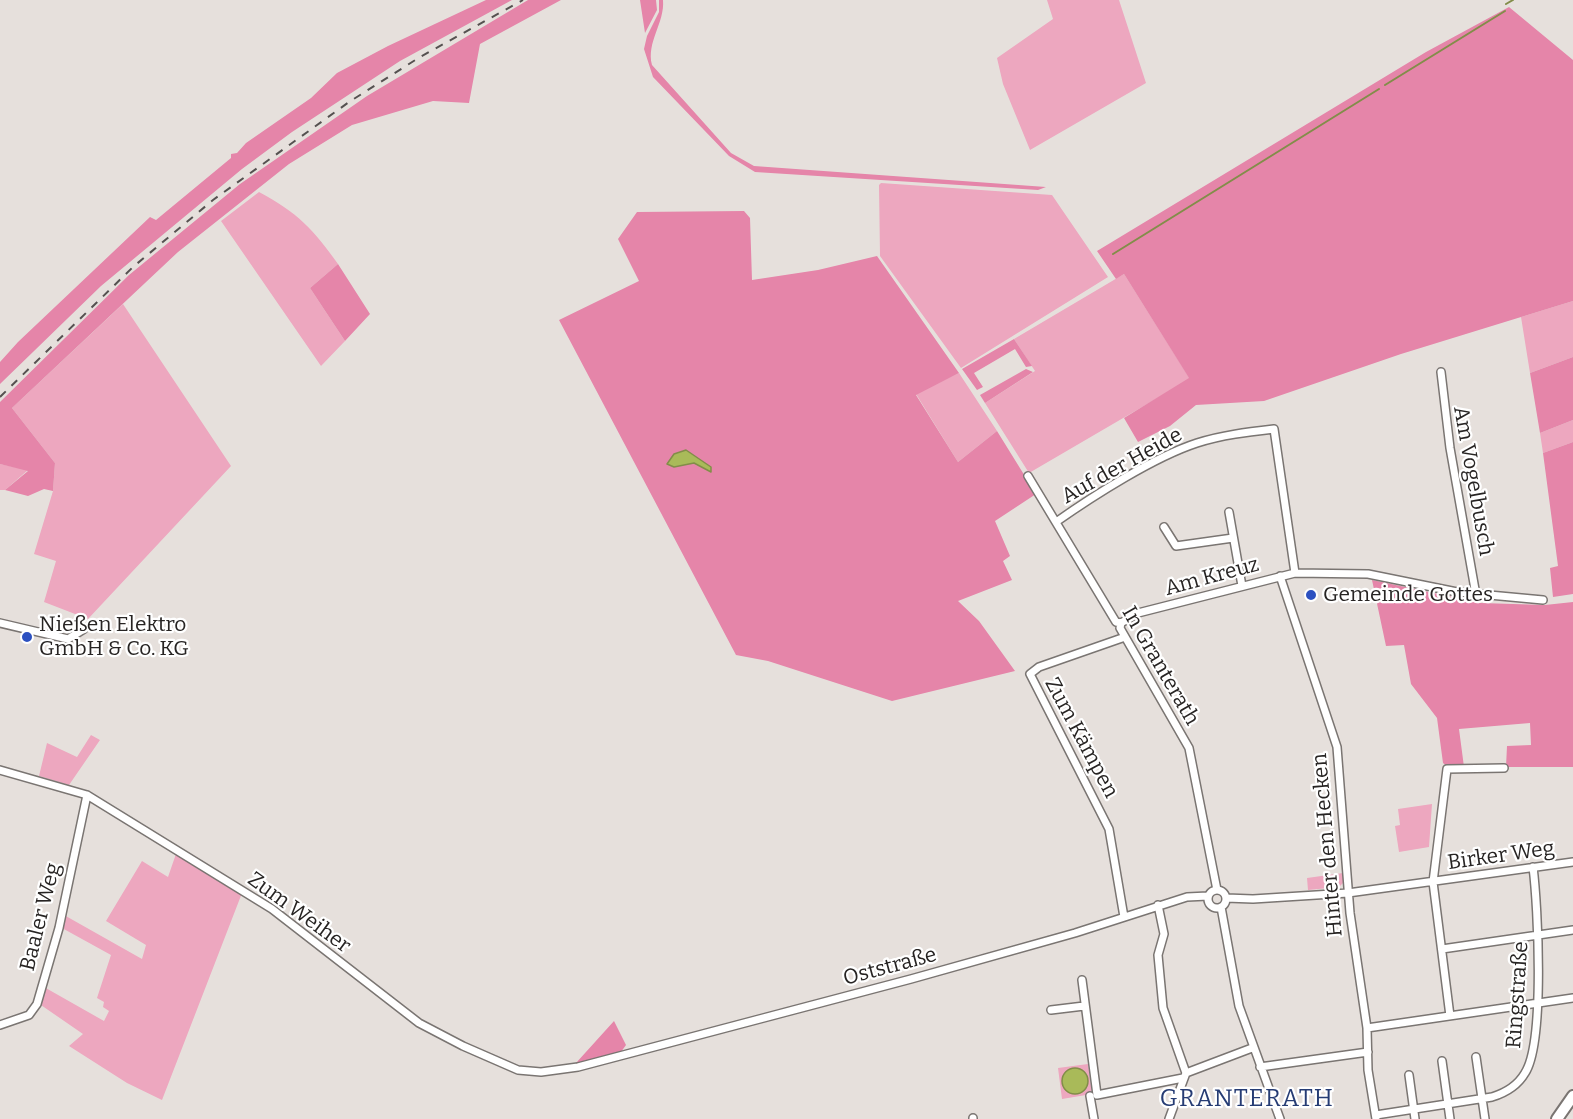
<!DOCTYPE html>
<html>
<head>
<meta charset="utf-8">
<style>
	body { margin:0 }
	canvas { display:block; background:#e6e0dc }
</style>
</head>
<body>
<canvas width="1573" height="1119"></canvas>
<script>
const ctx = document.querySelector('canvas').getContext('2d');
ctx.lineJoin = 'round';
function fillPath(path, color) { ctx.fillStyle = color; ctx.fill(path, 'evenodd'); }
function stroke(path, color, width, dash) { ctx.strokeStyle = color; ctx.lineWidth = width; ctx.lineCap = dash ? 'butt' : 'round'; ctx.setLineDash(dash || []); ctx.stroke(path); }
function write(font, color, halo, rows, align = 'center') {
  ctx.font = font + ' Bitter,serif'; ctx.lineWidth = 4.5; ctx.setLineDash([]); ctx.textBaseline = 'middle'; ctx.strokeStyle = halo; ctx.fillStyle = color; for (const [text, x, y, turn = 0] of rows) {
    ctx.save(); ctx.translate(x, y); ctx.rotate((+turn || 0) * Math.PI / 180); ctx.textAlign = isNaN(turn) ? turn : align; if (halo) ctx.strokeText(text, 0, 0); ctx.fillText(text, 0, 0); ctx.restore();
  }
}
fillPath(new Path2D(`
	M 1047,0 L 1119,0 L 1146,83 L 1030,150 L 1003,84 L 997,58 L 1053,19 Z
	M 881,183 L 1052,195 L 1108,277 L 961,368 L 880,256 L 879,185 Z
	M 259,192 C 297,212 314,230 338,264 L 310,288 L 345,341 L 321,366 L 221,221 Z
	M 1124,274 L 1190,379 L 1029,473 L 985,403 L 1035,371 L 1014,339 Z
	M 1573,301 L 1573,357 L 1530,373 L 1521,317 Z
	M 123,304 L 231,466 L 88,619 L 44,602 L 56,561 L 34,554 L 53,491 L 55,463 L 12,408 Z
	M 959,373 L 997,431 L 958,462 L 916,394 Z
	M 1573,420 L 1573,442 L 1543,453 L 1540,433 Z
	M 0,464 L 28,470 L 5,490 L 0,490 Z
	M 91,735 L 100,740 L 69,785 L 39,776 L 47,743 L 77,757 Z
	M 1432,804 L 1429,847 L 1399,852 L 1395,826 L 1400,825 L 1398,809 Z
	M 177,851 L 242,893 L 162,1100 L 127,1083 L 69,1046 L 83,1034 L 38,1003 L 44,987 L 104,1021 L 109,1011 L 103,1007 L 104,1002 L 97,998 L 111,955 L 62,928 L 64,915 L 142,959 L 146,945 L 106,921 L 142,861 L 168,877 Z
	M 1343,873 L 1343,883 L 1339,887 L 1308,890 L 1307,878 Z
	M 1088,1064 L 1092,1094 L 1062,1099 L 1058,1068 Z`), '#eda7bf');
fillPath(new Path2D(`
	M 486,0 L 512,0 L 400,61 L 292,132 L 242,169 L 101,286 L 0,384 L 0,362 L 18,342 L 150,217 L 156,220 L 231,158 L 231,154 L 237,153 L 246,143 L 311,98 L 337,73 L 388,46 Z
	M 528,0 L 561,0 L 480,44 L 469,103 L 433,101 L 352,125 L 289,164 L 178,252 L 12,408 L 55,463 L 53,491 L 44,489 L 28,496 L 5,490 L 28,471 L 0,464 L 0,402 L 129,275 L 240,184 L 367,96 Z
	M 640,0 L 656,0 L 657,10 L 645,33 Z
	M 659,0 L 663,0 C 665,23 646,42 652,65 L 731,153 L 754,166 L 1046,187 L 1038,190 L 755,172 L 729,156 L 653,77 L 644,49 L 647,36 L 659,12 Z
	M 1509,7 L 1573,60 L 1573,301 L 1401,354 L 1264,401 L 1196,405 L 1170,426 L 1138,442 L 1124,418 L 1189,378 L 1124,274 L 1116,279 L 1097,251 L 1426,52 Z
	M 744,211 L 750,218 L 752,280 L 818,270 L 877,256 L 959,373 L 916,395 L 958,462 L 997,431 L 1036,494 L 995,521 L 1010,556 L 1003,561 L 1012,580 L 958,601 L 979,621 L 1015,671 L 892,701 L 768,661 L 736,655 L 559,320 L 639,281 L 618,239 L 637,212 Z
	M 338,264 L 370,314 L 345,341 L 310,288 Z
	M 1014,339 L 1032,366 L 1026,367 L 1015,349 L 974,373 L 983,387 L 977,390 L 962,369 Z
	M 1573,357 L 1573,420 L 1540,433 L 1530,373 Z
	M 1026,369 L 1033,372 L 985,403 L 980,395 Z
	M 1573,442 L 1573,594 L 1553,597 L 1550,568 L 1558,566 L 1543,453 Z
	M 1372,580 L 1481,603 L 1545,605 L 1573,602 L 1573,767 L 1506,767 L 1507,746 L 1531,745 L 1530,723 L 1459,729 L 1464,767 L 1449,768 L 1443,763 L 1437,718 L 1411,684 L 1404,645 L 1386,646 Z
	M 614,1021 L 626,1045 L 621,1052 L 576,1063 Z`), '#e585a9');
const water = new Path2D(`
	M 686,450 L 711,467 L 711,472 L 694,463 L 674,467 L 667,464 L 674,454 Z
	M1062 1081a13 13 0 1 1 26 0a13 13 0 1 1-26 0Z`);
fillPath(water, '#a9ba59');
stroke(water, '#828d49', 1.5);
stroke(new Path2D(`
	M 1506,4 L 1513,0
	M 1385,85 L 1505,11
	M 1113,254 L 1379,89`), '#828d49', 2);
const street = new Path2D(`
	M 1441,372 L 1450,448 L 1476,595
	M 1028,476 L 1116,622 L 1121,623 L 1120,628 L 1189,748 L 1217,890
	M 1229,512 L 1242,586
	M 1056,522 C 1093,496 1154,457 1197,443 C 1222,435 1248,432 1274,429 L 1295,573
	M 1164,527 L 1176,546 L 1233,538
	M 1280,576 L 1337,747 L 1350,913 L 1367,1028 L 1368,1070 L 1376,1119
	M 0,623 L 68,639 L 84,629
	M 1121,623 L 1138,613 L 1295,573 L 1368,574 L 1457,592 L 1543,600
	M 0,770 L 87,795 L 272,909 L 419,1023 L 463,1046 L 518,1070 L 541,1072 L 578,1067 L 911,979 L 1075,933 L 1187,897 L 1208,896
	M1208 899a9 9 0 1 1 18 0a9 9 0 1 1-18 0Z
	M 1226,898 L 1253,899 L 1348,893 L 1573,862
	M 1158,905 L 1164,934 L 1158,955 L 1163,1008 L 1186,1073 L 1169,1119
	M 1221,907 L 1239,1006 L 1280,1119
	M 1124,917 L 1109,829 L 1030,674 L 1039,667 L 1125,637
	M 1442,949 L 1573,930
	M 1082,980 L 1097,1095 L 1183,1078
	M 1051,1010 L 1084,1006
	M 1450,1016 L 1433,882 L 1447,769 L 1504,768
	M 0,1025 L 29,1015 L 37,1004 L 59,928 L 87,795
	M 1367,1028 L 1573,998
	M 1476,1057 L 1485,1119
	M 1442,1061 L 1450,1119
	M 1260,1067 L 1368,1052
	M 1186,1073 L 1252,1048
	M 1409,1075 L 1415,1119
	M 1090,1096 L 1094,1119
	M 1376,1115 L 1492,1097 C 1505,1093 1518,1085 1525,1073 C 1545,1042 1538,907 1533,867
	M 973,1118 L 973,1119`);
const primary = new Path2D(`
	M 1557,1119 L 1573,1096`);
stroke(street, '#7a7572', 10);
stroke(primary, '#7a7572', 14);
stroke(street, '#fff', 7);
stroke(primary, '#fff', 10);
stroke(new Path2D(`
	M 0,397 L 133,267 L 213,200 L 349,102 L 420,57 L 523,0`), '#555150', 2, [8, 8]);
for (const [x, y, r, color] of [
	[1311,595,6,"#2c50c0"],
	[27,637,6,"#2c50c0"]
]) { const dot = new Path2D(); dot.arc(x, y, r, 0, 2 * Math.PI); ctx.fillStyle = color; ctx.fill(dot); stroke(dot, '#fff', 2); }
write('21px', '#272423', '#fff', [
	["Auf der Heide",1122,466,-29],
	["Am Vogelbusch",1473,481,80],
	["Am Kreuz",1212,577,-15],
	["In Granterath",1160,666,60],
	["Zum Kämpen",1081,738,62],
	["Hinter den Hecken",1328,845,-95],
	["Birker Weg",1501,856,-8],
	["Zum Weiher",299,913,36],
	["Baaler Weg",41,917,-76],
	["Oststraße",890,967,-15],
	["Ringstraße",1518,995,-86]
]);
write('21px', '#272423', '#fff', [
	["Gemeinde Gottes",1323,595],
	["Nießen Elektro",39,625],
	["GmbH & Co. KG",39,649]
], 'left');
ctx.letterSpacing = '1.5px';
write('24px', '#263c74', '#fff', [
	["GRANTERATH",1247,1099]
]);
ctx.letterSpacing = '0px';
</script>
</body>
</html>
